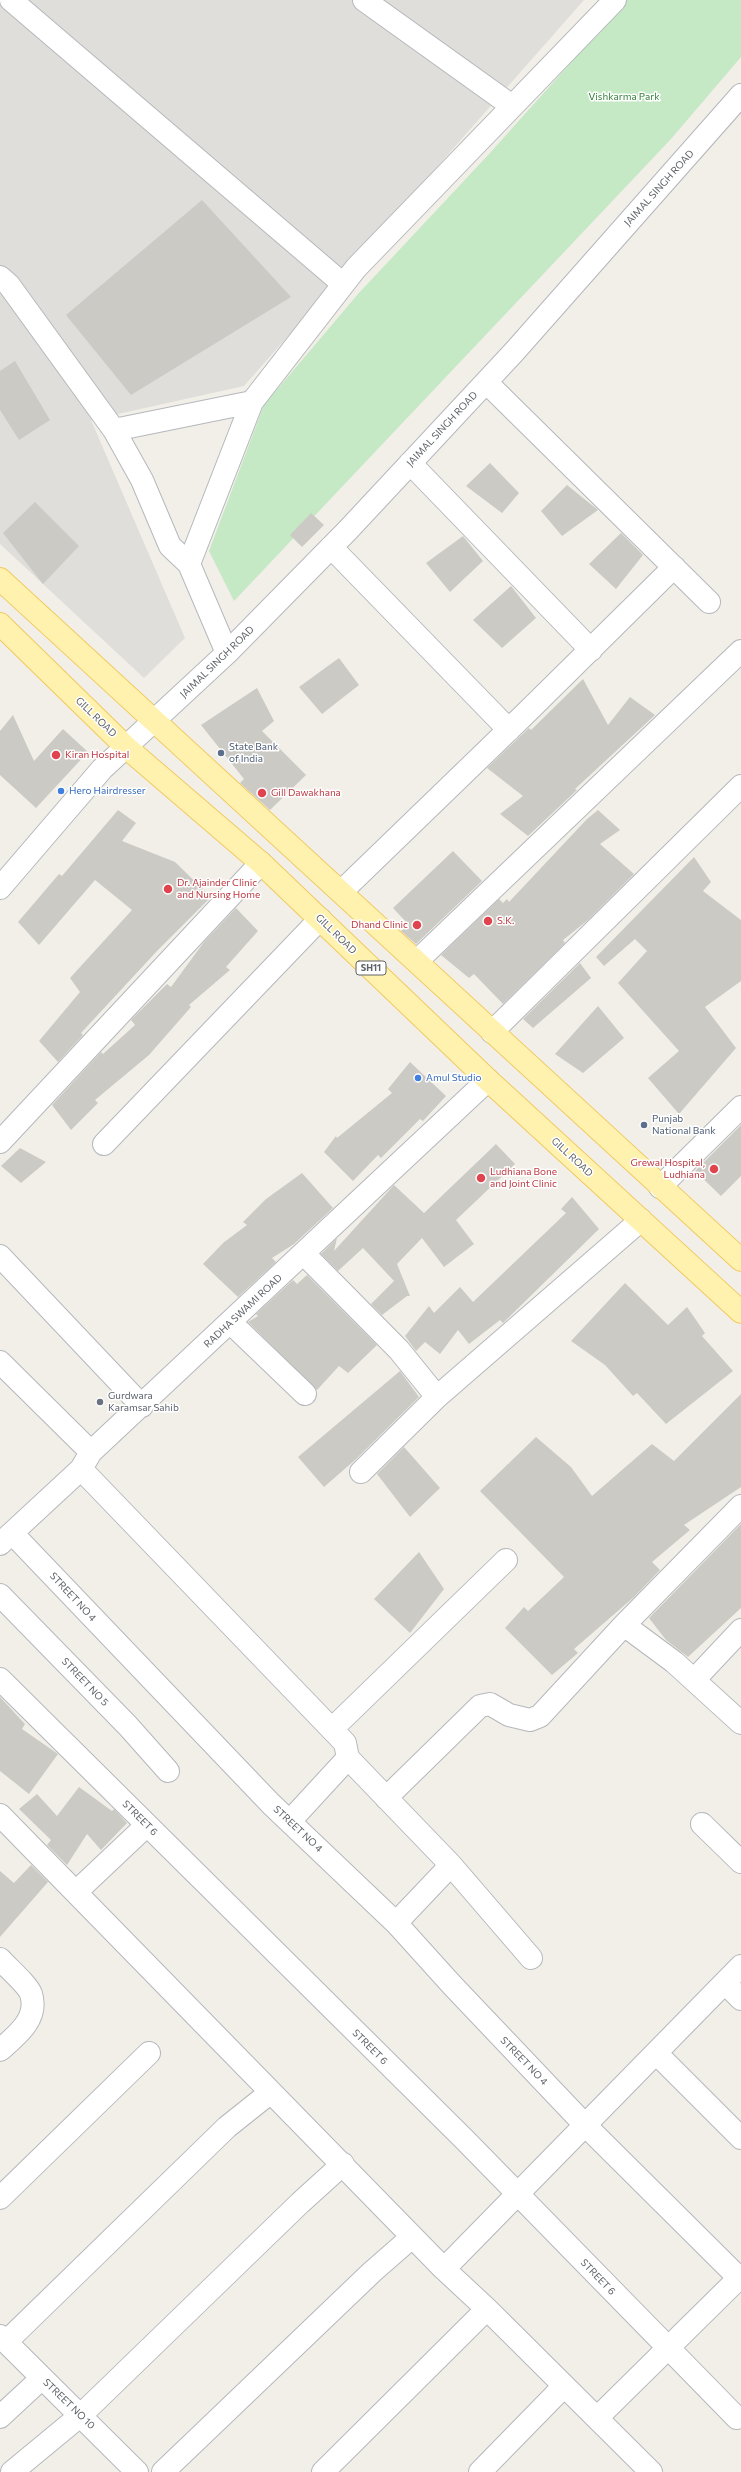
<!DOCTYPE html>
<html>
<head>
<meta charset="utf-8">
<style>
	body { margin:0 }
	canvas { display:block; background:#f1efe8 }
</style>
</head>
<body>
<canvas width="741" height="2472"></canvas>
<script>
const ctx = document.querySelector('canvas').getContext('2d');
ctx.lineJoin = 'round';
function fillPath(path, color) { ctx.fillStyle = color; ctx.fill(path, 'evenodd'); }
function stroke(path, color, width, dash) { ctx.strokeStyle = color; ctx.lineWidth = width; ctx.lineCap = dash ? 'butt' : 'round'; ctx.setLineDash(dash || []); ctx.stroke(path); }
function write(font, color, halo, rows, align = 'center') {
  ctx.font = font + ' Commissioner,sans-serif'; ctx.lineWidth = 3; ctx.setLineDash([]); ctx.textBaseline = 'middle'; ctx.strokeStyle = halo; ctx.fillStyle = color; for (const [text, x, y, turn = 0] of rows) {
    ctx.save(); ctx.translate(x, y); ctx.rotate((+turn || 0) * Math.PI / 180); ctx.textAlign = isNaN(turn) ? turn : align; if (halo) ctx.strokeText(text, 0, 0); ctx.fillText(text, 0, 0); ctx.restore();
  }
}
fillPath(new Path2D(`
	M 0,0 L 584,0 L 244,386 L 91,420 L 185,638 L 144,678 L 0,544 Z`), '#e0deda');
fillPath(new Path2D(`
	M 627,0 L 741,0 L 741,57 L 671,139 L 234,601 L 209,551 L 264,405 L 358,294 L 490,153 Z`), '#c5e8c5');
fillPath(new Path2D(`
	M 202,200 L 291,297 L 131,395 L 66,315 Z
	M 15,361 L 50,420 L 19,440 L 0,410 L 0,371 Z
	M 490,463 L 519,493 L 502,513 L 466,486 Z
	M 567,485 L 598,510 L 562,536 L 541,511 Z
	M 35,502 L 79,546 L 43,584 L 3,533 Z
	M 311,513 L 324,525 L 302,547 L 290,535 Z
	M 621,533 L 643,555 L 616,589 L 589,564 Z
	M 463,536 L 483,561 L 450,592 L 426,563 Z
	M 511,586 L 536,618 L 502,648 L 473,620 Z
	M 339,658 L 359,685 L 322,714 L 299,687 Z
	M 583,679 L 608,725 L 630,697 L 655,715 L 575,789 L 577,790 L 528,836 L 500,814 L 523,796 L 487,768 L 529,728 L 531,730 Z
	M 257,688 L 274,721 L 262,731 L 306,775 L 270,810 L 240,783 L 244,779 L 201,725 Z
	M 13,715 L 34,761 L 63,729 L 88,752 L 36,808 L 0,775 L 0,731 Z
	M 118,810 L 136,823 L 122,841 L 175,862 L 211,897 L 157,951 L 81,1033 L 83,1035 L 58,1062 L 39,1041 L 80,992 L 70,978 L 132,910 L 95,880 L 39,945 L 18,922 L 59,874 L 62,876 Z
	M 598,810 L 620,830 L 600,844 L 634,874 L 588,920 L 563,940 L 565,943 L 503,1004 L 474,974 L 469,978 L 441,955 L 499,899 L 503,903 L 507,899 L 509,902 L 587,819 Z
	M 453,851 L 482,881 L 416,944 L 401,931 L 408,924 L 393,908 Z
	M 694,857 L 711,882 L 703,891 L 741,920 L 741,981 L 705,1007 L 736,1048 L 679,1114 L 648,1078 L 679,1051 L 618,983 L 647,951 L 635,939 L 604,966 L 596,957 Z
	M 236,908 L 258,931 L 226,967 L 230,970 L 189,1005 L 191,1007 L 149,1055 L 95,1100 L 98,1103 L 71,1130 L 52,1105 L 101,1052 L 103,1054 L 135,1025 L 131,1020 L 167,984 L 171,987 L 204,942 Z
	M 580,963 L 591,978 L 533,1028 L 523,1019 Z
	M 598,1006 L 624,1038 L 583,1073 L 555,1054 Z
	M 410,1062 L 446,1096 L 423,1121 L 420,1119 L 381,1158 L 378,1155 L 353,1181 L 324,1152 L 336,1136 L 337,1138 L 392,1093 L 388,1089 Z
	M 741,1125 L 741,1176 L 721,1196 L 695,1171 Z
	M 496,1144 L 515,1164 L 456,1220 L 474,1244 L 444,1267 L 422,1238 L 397,1264 L 410,1296 L 407,1296 L 382,1315 L 371,1304 L 394,1281 L 363,1248 L 338,1271 L 321,1254 L 337,1238 L 334,1251 L 394,1185 L 424,1213 Z
	M 20,1148 L 46,1162 L 21,1183 L 1,1166 Z
	M 302,1173 L 333,1208 L 294,1244 L 272,1258 L 276,1262 L 238,1297 L 203,1264 L 223,1243 L 247,1225 L 243,1222 L 266,1199 Z
	M 572,1197 L 599,1229 L 503,1323 L 500,1320 L 469,1344 L 458,1330 L 440,1354 L 425,1342 L 416,1351 L 405,1336 L 429,1306 L 434,1313 L 460,1287 L 473,1302 L 566,1213 L 561,1209 Z
	M 307,1275 L 377,1345 L 348,1373 L 339,1366 L 317,1390 L 248,1322 L 258,1316 L 256,1314 L 293,1280 L 297,1284 Z
	M 625,1283 L 668,1325 L 687,1307 L 705,1333 L 702,1336 L 733,1371 L 666,1424 L 637,1393 L 633,1396 L 605,1365 L 571,1341 Z
	M 400,1371 L 419,1397 L 355,1460 L 324,1487 L 298,1457 Z
	M 741,1394 L 741,1487 L 684,1525 L 690,1530 L 652,1562 L 660,1570 L 634,1597 L 574,1649 L 578,1653 L 552,1675 L 505,1628 L 524,1607 L 528,1611 L 564,1577 L 480,1491 L 536,1437 L 571,1467 L 592,1496 L 652,1444 L 674,1461 Z
	M 404,1447 L 440,1488 L 410,1517 L 377,1474 Z
	M 741,1524 L 741,1608 L 688,1657 L 666,1640 L 649,1618 Z
	M 419,1552 L 444,1589 L 410,1633 L 374,1599 Z
	M 0,1697 L 25,1724 L 22,1729 L 58,1754 L 29,1794 L 0,1771 Z
	M 79,1787 L 112,1811 L 114,1809 L 127,1823 L 101,1850 L 87,1834 L 67,1865 L 47,1845 L 51,1840 L 19,1809 L 37,1794 L 57,1816 Z
	M 31,1865 L 48,1882 L 0,1937 L 0,1871 L 14,1883 Z`), '#cccac5');
const minor = new Path2D(`
	M 11,0 L 343,284
	M 364,0 L 512,106
	M 0,277 L 9,285 L 114,430 L 142,480 L 170,546 L 189,564 L 227,653
	M 486,382 L 709,602
	M 114,430 L 252,402 L 356,268 L 615,0
	M 410,463 L 591,650
	M 331,547 L 509,730
	M 189,564 L 252,402
	M 0,888 L 102,769 L 227,653 L 348,530 L 514,352 L 741,95
	M 342,891 L 524,715 L 674,567
	M 417,961 L 741,651
	M 492,1032 L 741,786
	M 0,1142 L 261,863
	M 104,1144 L 320,919
	M 660,1187 L 741,1107
	M 304,1254 L 399,1350 L 437,1397
	M 0,1256 L 142,1406
	M 231,1323 L 305,1394
	M 0,1362 L 91,1452
	M 81,1469 L 345,1743 L 348,1758 L 290,1821
	M 361,1472 L 437,1397 L 641,1220
	M 12,1533 L 271,1804 L 396,1923 L 452,1985 L 585,2125 L 741,2280
	M 0,1544 L 81,1469 L 91,1452 L 488,1080
	M 0,1595 L 128,1726 L 168,1771
	M 624,1625 L 674,1662 L 741,1723
	M 0,1679 L 464,2139 L 737,2418
	M 694,1680 L 741,1630
	M 332,1729 L 506,1560
	M 348,1758 L 451,1865 L 396,1923
	M 386,1798 L 480,1706 L 490,1704 L 509,1715 L 530,1720 L 540,1716 L 624,1625 L 741,1506
	M 0,1815 L 444,2269 L 487,2309 L 651,2472
	M 702,1824 L 741,1862
	M 451,1865 L 531,1958
	M 76,1892 L 147,1825
	M 0,1959 C 7,1967 28,1985 31,1994 C 39,2019 16,2036 0,2050
	M 725,1983 L 741,1999
	M 656,2053 L 741,2138
	M 0,2198 L 149,2053
	M 444,2269 L 741,1966
	M 0,2336 L 137,2472
	M 6,2342 L 227,2127 L 271,2092
	M 0,2417 L 42,2378
	M 597,2418 L 741,2276
	M 12,2472 L 81,2415 L 300,2203 L 343,2164
	M 163,2472 L 372,2272 L 412,2237
	M 323,2472 L 487,2309
	M 480,2472 L 564,2386`);
const major = new Path2D(`
	M 0,579 L 741,1260
	M 0,624 L 127,748 L 261,863 L 488,1080 L 741,1312`);
stroke(minor, '#b5b8bc', 24);
stroke(major, '#f2c960', 24);
stroke(minor, '#fff', 22);
stroke(major, '#fff2af', 22);
for (const [x, y, r, color] of [
	[221,753,4,"#5c6f8a"],
	[56,755,5,"#e0444e"],
	[61,791,4,"#3f7fe0"],
	[262,793,5,"#e0444e"],
	[168,889,5,"#e0444e"],
	[488,921,5,"#e0444e"],
	[417,925,5,"#e0444e"],
	[418,1078,4,"#3f7fe0"],
	[644,1125,4,"#5c6f8a"],
	[714,1169,5,"#e0444e"],
	[481,1178,5,"#e0444e"],
	[100,1402,4,"#6b7280"]
]) { const dot = new Path2D(); dot.arc(x, y, r, 0, 2 * Math.PI); ctx.fillStyle = color; ctx.fill(dot); stroke(dot, '#fff', 1.5); }
for (const [x, y, w] of [
	[371,968,30]
]) { const box = new Path2D(); box.roundRect(x - w / 2, y - 7, w, 14, 3); ctx.fillStyle = '#fff'; ctx.fill(box); stroke(box, '#5f6368', 1); }
write('bold 9px', '#5f6368', null, [
	["SH11",371,968]
]);
write('10px', '#348238', '#fff', [
	["Vishkarma Park",624,97]
]);
write('10px', '#5f6368', '#fff', [
	["JAIMAL SINGH ROAD",659,188,-48],
	["JAIMAL SINGH ROAD",442,429,-47],
	["JAIMAL SINGH ROAD",217,662,-44],
	["GILL ROAD",96,717,44],
	["GILL ROAD",336,934,44],
	["GILL ROAD",572,1157,43],
	["RADHA SWAMI ROAD",243,1311,-43],
	["STREET NO 4",73,1597,47],
	["STREET NO 5",85,1682,46],
	["STREET 6",140,1818,45],
	["STREET NO 4",298,1829,43],
	["STREET 6",370,2047,45],
	["STREET NO 4",524,2061,46],
	["STREET 6",598,2277,46],
	["STREET NO 10",69,2404,44]
]);
write('10px', '#4e5e75', '#fff', [
	["State Bank",229,747],
	["of India",229,759],
	["Punjab",652,1119],
	["National Bank",652,1131]
], 'left');
write('10px', '#be3a42', '#fff', [
	["Kiran Hospital",65,755],
	["Gill Dawakhana",271,793],
	["Dr. Ajainder Clinic",177,883],
	["and Nursing Home",177,895],
	["S.K.",497,921],
	["Dhand Clinic",408,925,"right"],
	["Grewal Hospital,",705,1163,"right"],
	["Ludhiana",705,1175,"right"],
	["Ludhiana Bone",490,1172],
	["and Joint Clinic",490,1184]
], 'left');
write('10px', '#366cbe', '#fff', [
	["Hero Hairdresser",69,791],
	["Amul Studio",426,1078]
], 'left');
write('10px', '#5b616d', '#fff', [
	["Gurdwara",108,1396],
	["Karamsar Sahib",108,1408]
], 'left');
</script>
</body>
</html>
